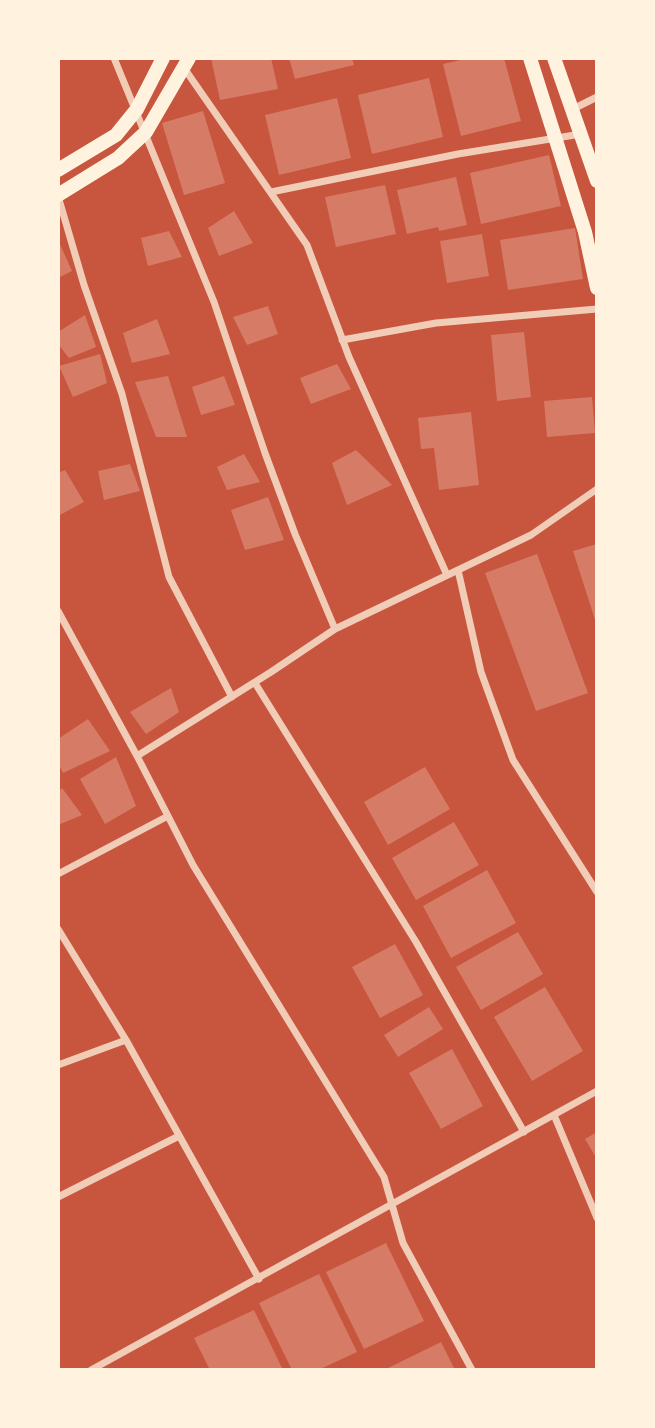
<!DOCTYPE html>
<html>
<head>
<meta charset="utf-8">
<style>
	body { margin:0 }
	#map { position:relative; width:655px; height:1428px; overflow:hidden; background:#c8553d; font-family:Figtree,sans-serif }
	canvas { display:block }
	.frame { position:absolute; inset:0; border:60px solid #fff3e0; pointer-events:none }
</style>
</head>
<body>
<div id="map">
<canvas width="655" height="1428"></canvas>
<div class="frame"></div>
</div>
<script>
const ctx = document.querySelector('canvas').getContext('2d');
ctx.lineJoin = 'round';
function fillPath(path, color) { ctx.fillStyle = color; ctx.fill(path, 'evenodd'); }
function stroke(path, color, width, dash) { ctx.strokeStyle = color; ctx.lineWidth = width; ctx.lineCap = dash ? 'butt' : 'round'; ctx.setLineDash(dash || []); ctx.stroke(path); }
fillPath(new Path2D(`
	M 211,58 L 271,58 L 278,89 L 220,100 Z
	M 289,58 L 352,58 L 354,65 L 295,79 Z
	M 469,58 L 504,58 L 521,121 L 461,136 L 443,64 Z
	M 429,78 L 443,137 L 372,154 L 358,95 Z
	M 337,98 L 351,158 L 279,175 L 265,115 Z
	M 203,111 L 225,183 L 184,195 L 162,123 Z
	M 549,155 L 561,206 L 481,224 L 470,173 Z
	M 456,177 L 467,225 L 439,231 L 438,227 L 407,234 L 397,190 Z
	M 385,185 L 396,234 L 336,247 L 325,197 Z
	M 234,211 L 253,243 L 219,256 L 208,228 Z
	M 575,228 L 583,279 L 508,290 L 500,240 Z
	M 169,231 L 182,257 L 148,266 L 141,238 Z
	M 482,234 L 489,276 L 447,283 L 440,241 Z
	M 58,240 L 72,271 L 58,278 Z
	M 268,306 L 278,334 L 247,345 L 233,317 Z
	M 85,315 L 96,347 L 69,358 L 58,344 L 58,332 Z
	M 157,319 L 170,354 L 132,363 L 123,333 Z
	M 524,332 L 531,397 L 497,401 L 491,335 Z
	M 100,354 L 107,383 L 73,397 L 59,366 Z
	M 337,364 L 351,389 L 311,404 L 300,378 Z
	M 168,376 L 187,437 L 156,437 L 135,382 Z
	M 224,376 L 235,405 L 201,415 L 192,387 Z
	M 592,397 L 595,433 L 547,437 L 544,401 Z
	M 471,412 L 479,485 L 439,490 L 434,448 L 421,449 L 418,418 Z
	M 356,450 L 392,485 L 347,505 L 332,463 Z
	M 244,454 L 260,482 L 227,490 L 217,467 Z
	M 130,464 L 140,491 L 104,500 L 98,471 Z
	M 65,470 L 84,502 L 58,516 L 58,473 Z
	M 268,497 L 284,540 L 245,550 L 231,510 Z
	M 597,544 L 597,626 L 573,551 Z
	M 537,554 L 588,693 L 536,711 L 485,573 Z
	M 171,688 L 179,712 L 146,734 L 130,712 Z
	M 88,719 L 110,751 L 63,773 L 58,763 L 58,739 Z
	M 116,757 L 136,806 L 105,824 L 80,779 Z
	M 425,767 L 450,809 L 388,845 L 364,802 Z
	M 62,788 L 82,815 L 58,825 L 58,792 Z
	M 454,822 L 479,865 L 416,900 L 392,858 Z
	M 487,870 L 516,923 L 451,958 L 423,906 Z
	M 518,932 L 543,974 L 481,1010 L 456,967 Z
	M 395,944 L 423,995 L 380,1018 L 352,967 Z
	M 545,987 L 583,1051 L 532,1081 L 494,1017 Z
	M 429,1007 L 443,1029 L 398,1057 L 384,1035 Z
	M 452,1049 L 483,1106 L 441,1129 L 409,1073 Z
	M 597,1132 L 597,1159 L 585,1139 Z
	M 386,1243 L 424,1321 L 364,1349 L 326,1272 Z
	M 319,1274 L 357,1352 L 318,1370 L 292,1370 L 259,1303 Z
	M 254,1310 L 283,1370 L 210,1370 L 194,1338 Z
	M 441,1342 L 455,1370 L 384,1370 Z`), '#d67c66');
stroke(new Path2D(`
	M 114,58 L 214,302 L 265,453 L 295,534 L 335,629
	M 184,68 L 307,245 L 349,357 L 447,575
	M 573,109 L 597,97
	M 271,192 L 458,154 L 581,134
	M 58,196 L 84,285 L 122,394 L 169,577 L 232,697
	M 342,340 L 436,323 L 597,309
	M 458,570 L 481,672 L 513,760 L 597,892
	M 58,611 L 137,756
	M 255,683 L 416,942 L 524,1132
	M 168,816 L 137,756 L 271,672 L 335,629 L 531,535 L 597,489
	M 58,874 L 168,816 L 193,865 L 384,1177 L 403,1243 L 472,1370
	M 58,929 L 126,1040 L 259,1279
	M 58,1065 L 126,1040
	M 554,1115 L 597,1218
	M 58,1197 L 179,1136
	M 91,1370 L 597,1091`), '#f1ccb7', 7);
stroke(new Path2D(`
	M 530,58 L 585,232 L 597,288
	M 554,58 L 597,181
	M 58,170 L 116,135 L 137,109 L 163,58
	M 58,195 L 118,158 L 146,132 L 189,58`), '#fff3e0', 14);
</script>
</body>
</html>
